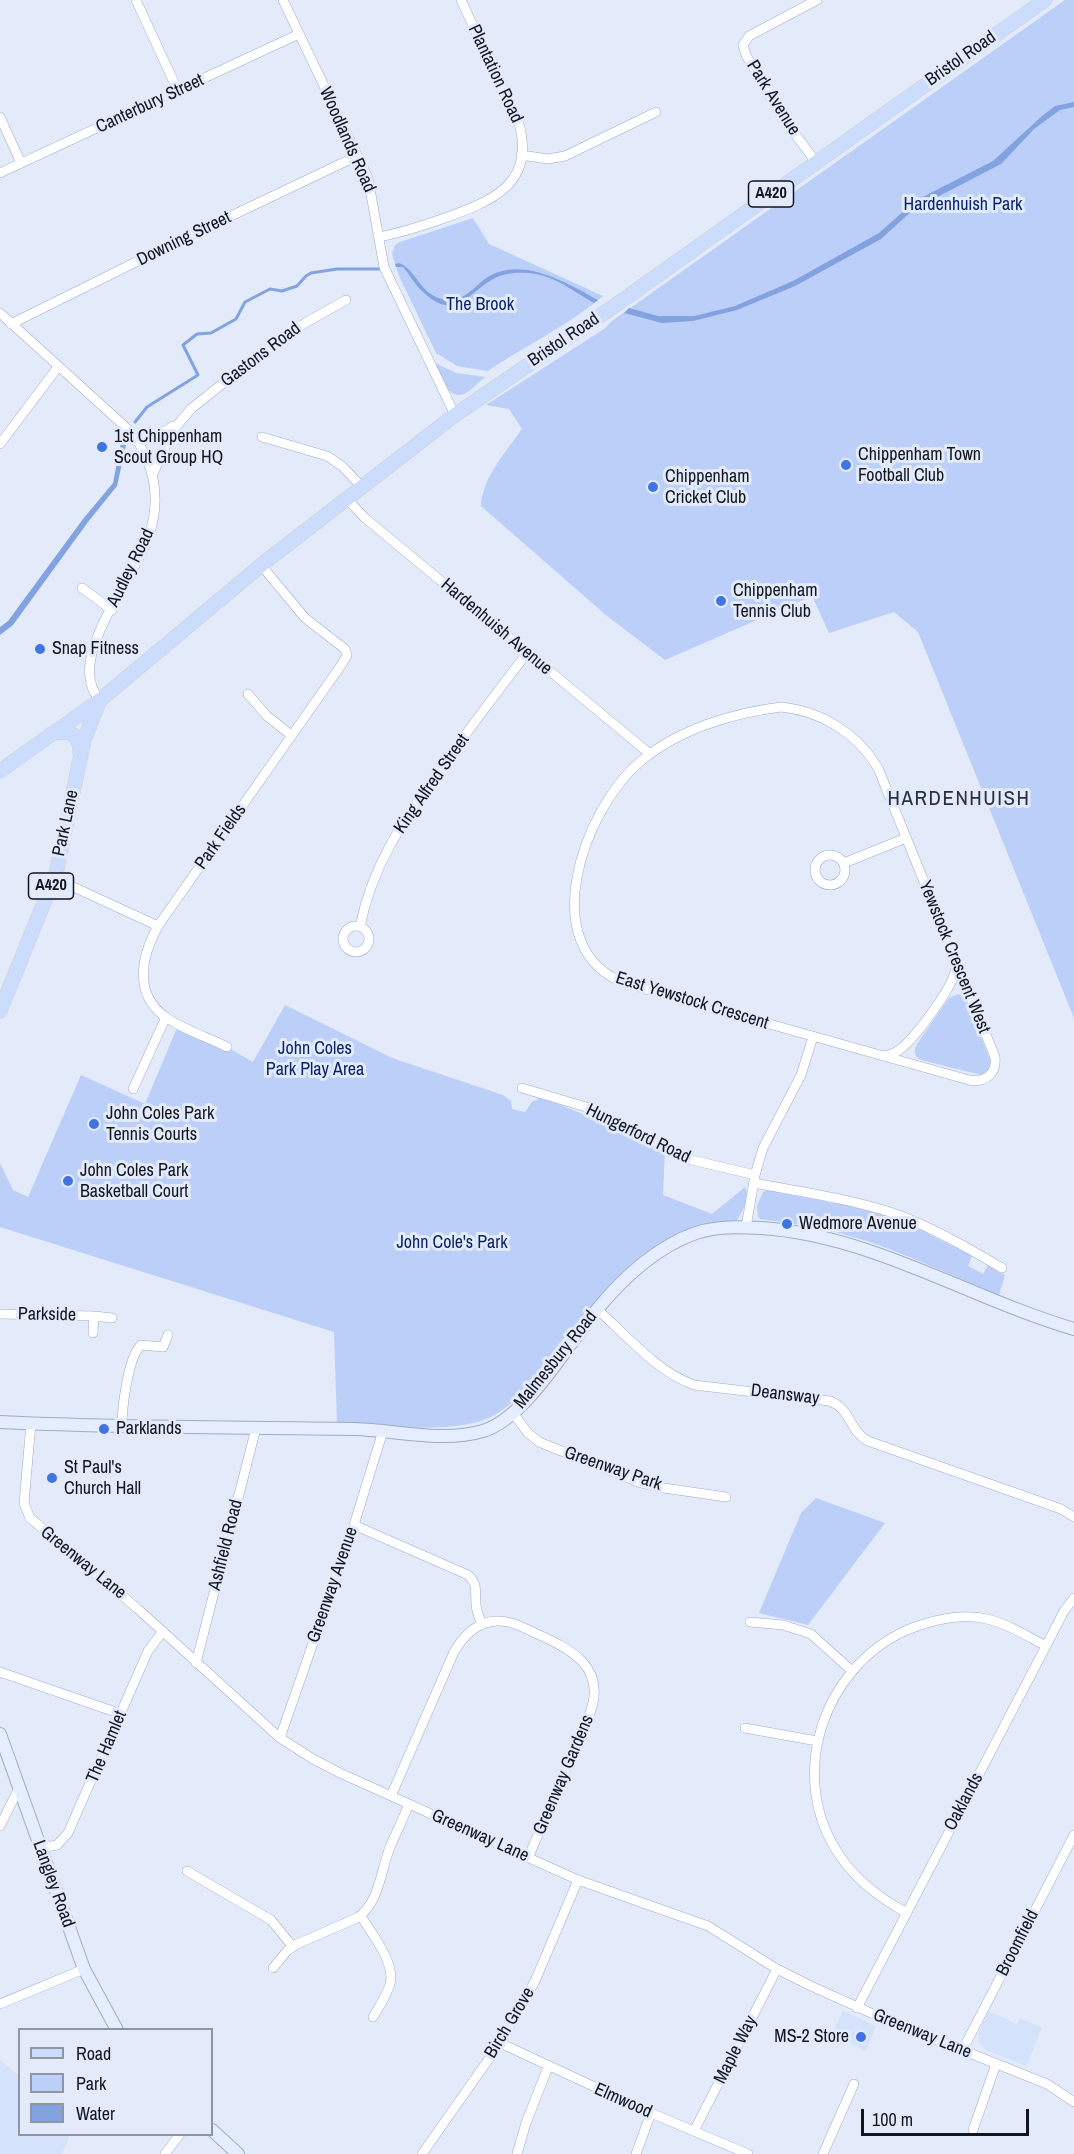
<!DOCTYPE html>
<html>
<head>
<meta charset="utf-8">
<style>
	body { margin:0 }
	#map { position:relative; width:1074px; height:2154px; overflow:hidden; background:#e3ebfb; font-family:"Archivo Narrow",sans-serif }
	canvas { display:block }
	.legend { position:absolute; left:18px; top:2028px; width:195px; height:108px; box-sizing:border-box; background:#e3ebfb; border:2px solid #8f95a3; margin:0; padding:8px 10px; list-style:none; font-size:18px; color:#11151e }
	.legend li { display:flex; align-items:center; gap:12px; height:30px }
	.legend b { width:30px; border:2px solid #8f95a3 }
	.scale { position:absolute; left:861px; top:2109px; width:168px; height:27px; box-sizing:border-box; border:3px solid #11151e; border-top:0; padding-left:8px; font-size:18px; line-height:21px; white-space:nowrap; color:#11151e; -webkit-text-stroke:4px #e3ebfb; paint-order:stroke }
</style>
</head>
<body>
<div id="map">
<canvas width="1074" height="2154"></canvas>
<ul class="legend">
<li><b style="height:8px;background:#cbdcfd"></b>Road</li>
<li><b style="height:16px;background:#bbcff8"></b>Park</li>
<li><b style="height:16px;background:#83a2e0"></b>Water</li>
</ul>
<div class="scale">100 m</div>
</div>
<script>
const ctx = document.querySelector('canvas').getContext('2d');
ctx.lineJoin = 'round';
function fillPath(path, color) { ctx.fillStyle = color; ctx.fill(path, 'evenodd'); }
function stroke(path, color, width, dash) { ctx.strokeStyle = color; ctx.lineWidth = width; ctx.lineCap = dash ? 'butt' : 'round'; ctx.setLineDash(dash || []); ctx.stroke(path); }
function write(font, color, halo, rows, align = 'center') {
  ctx.font = font + ' "Archivo Narrow",sans-serif'; ctx.lineWidth = 6; ctx.setLineDash([]); ctx.textBaseline = 'middle'; ctx.strokeStyle = halo; ctx.fillStyle = color; for (const [text, x, y, turn = 0] of rows) {
    ctx.save(); ctx.translate(x, y); ctx.rotate((+turn || 0) * Math.PI / 180); ctx.textAlign = isNaN(turn) ? turn : align; if (halo) ctx.strokeText(text, 0, 0); ctx.fillText(text, 0, 0); ctx.restore();
  }
}
fillPath(new Path2D(`
	M 843,2011 L 876,2026 L 866,2051 L 832,2034 Z
	M 989,2011 L 1017,2024 L 1020,2018 L 1042,2028 L 1026,2066 L 986,2050 L 979,2043 L 978,2034 Z
	M 0,2060 L 19,2075 L 20,2134 L 70,2135 L 62,2154 L 0,2154 Z`), '#d5e2fc');
fillPath(new Path2D(`
	M 1065,0 L 1074,0 L 1074,1018 L 918,632 L 894,612 L 829,633 L 812,596 L 665,660 L 607,616 L 481,506 C 482,478 506,452 522,429 L 509,409 L 486,405 L 604,329 L 612,321 Z
	M 473,218 L 489,244 L 603,296 C 568,326 526,345 488,371 L 457,366 L 436,353 L 399,276 L 392,254 L 395,245 L 400,242 Z
	M 435,363 L 456,373 L 486,377 C 479,381 473,389 466,393 C 448,403 441,374 435,363 Z
	M 958,994 L 964,996 L 991,1062 L 987,1073 L 981,1075 L 921,1060 C 912,1055 914,1048 919,1041 L 949,998 Z
	M 285,1005 L 392,1058 L 503,1095 L 511,1101 L 512,1109 L 525,1112 L 532,1102 L 542,1097 L 665,1149 L 663,1195 L 712,1214 L 745,1187 C 751,1199 743,1210 737,1220 C 714,1223 692,1228 671,1238 C 625,1259 582,1316 552,1356 C 535,1378 516,1404 491,1417 C 454,1435 379,1425 337,1424 L 334,1332 L 0,1227 L 0,1163 L 13,1190 L 28,1197 L 81,1075 L 145,1104 L 177,1028 L 227,1047 L 253,1062 Z
	M 768,1190 L 833,1202 L 897,1218 L 972,1256 L 968,1266 L 983,1274 L 988,1265 L 1005,1275 L 999,1295 C 947,1274 896,1248 843,1234 C 816,1226 788,1223 760,1219 L 758,1217 L 757,1206 L 763,1192 Z
	M 816,1498 L 885,1523 L 808,1625 L 759,1613 L 801,1513 Z`), '#bbcff8');
fillPath(new Path2D(`
	M 1074,102 L 1074,107 L 1060,110 L 1034,129 L 1001,164 L 914,209 L 881,239 L 795,286 L 737,310 L 693,321 L 662,323 L 624,313 L 629,308 L 658,316 L 694,316 L 735,306 L 793,281 L 879,233 L 915,201 L 993,161 L 1042,116 L 1055,106 Z
	M 399,263 C 417,269 421,300 450,300 C 465,300 474,287 485,279 C 520,254 567,283 598,300 L 594,303 C 576,293 556,277 536,274 C 524,272 506,272 495,278 C 468,292 456,323 423,292 C 415,285 410,275 403,267 L 396,267 L 395,264 Z
	M 121,442 L 126,445 L 117,486 L 88,522 L 13,625 L 0,635 L 0,627 L 8,621 L 83,519 L 113,483 Z`), '#83a2e0');
stroke(new Path2D(`
	M 135,422 L 147,407 L 198,375 L 183,345 L 197,334 L 211,333 L 236,319 L 245,302 L 270,289 L 282,291 L 297,286 L 306,276 L 311,273 L 337,269 L 379,269`), '#83a2e0', 3);
const street = new Path2D(`
	M 136,0 L 178,91
	M 283,0 L 368,178 L 384,267 L 455,415
	M 0,117 L 21,163
	M 521,155 L 548,159 L 565,156 L 656,112
	M 816,162 L 780,114 L 746,55 L 743,45 L 749,36 L 817,0
	M 0,173 L 299,34
	M 379,237 C 401,233 421,226 442,219 C 489,202 536,186 519,124 L 461,0
	M 0,313 L 131,432 C 154,461 161,497 150,532 C 138,576 62,659 100,700
	M 11,324 L 168,246 L 357,156
	M 131,432 C 148,439 159,436 173,426
	M 262,437 L 327,456 L 342,466 L 361,486
	M 0,444 L 58,367
	M 153,474 L 172,431 L 192,408 L 256,357 L 305,323 L 346,300
	M 346,498 L 365,518 L 650,754
	M 82,588 L 112,610
	M 248,694 L 267,716 L 291,735
	M 781,707 C 821,711 857,733 878,768 L 995,1057 C 997,1074 985,1083 969,1080 L 627,984 C 532,950 584,808 641,761 C 679,729 733,713 781,707 Z
	M815 870a15 15 0 1 1 30 0a15 15 0 1 1-30 0Z
	M 844,863 L 906,838
	M 54,878 L 158,926 L 342,664 L 347,655 L 345,649 L 305,618 L 261,565
	M 158,926 C 142,955 133,992 164,1016 C 182,1029 207,1037 227,1047
	M343 939a13 13 0 1 1 26 0a13 13 0 1 1-26 0Z
	M 360,927 C 372,864 405,819 441,768 C 469,729 498,691 527,653
	M 883,1056 C 891,1055 898,1052 904,1046 C 918,1033 956,984 956,966
	M 522,1088 L 586,1107 L 692,1160 L 755,1175
	M 133,1089 L 166,1017
	M 754,1183 C 802,1192 852,1199 899,1215 C 935,1229 968,1248 1002,1268
	M 746,1227 L 755,1175 L 763,1148 L 801,1075 L 813,1037
	M 597,1309 C 626,1335 657,1372 694,1385 L 830,1401 C 852,1410 849,1431 868,1441 L 1061,1509 L 1074,1517
	M 0,1314 L 94,1316 L 93,1333
	M 94,1316 L 112,1318
	M 513,1413 L 528,1433 L 539,1442 L 641,1483 L 657,1487 L 726,1497
	M 31,1423 L 24,1503 L 30,1518 L 138,1609 L 280,1738 L 313,1759 L 340,1773 L 578,1880 L 708,1926 L 777,1969 L 811,1986 L 882,2018 L 1047,2084 L 1074,2102
	M 122,1426 C 122,1408 128,1357 141,1345 L 163,1347 L 168,1335
	M 354,1525 L 468,1575 C 478,1584 475,1591 476,1604 C 476,1611 479,1617 482,1624
	M 750,1622 L 783,1625 L 811,1634 L 852,1671
	M 196,1663 L 256,1428
	M 0,1672 L 121,1714
	M 745,1728 L 817,1741
	M 280,1738 L 354,1525 L 383,1431
	M 391,1796 L 454,1652 C 461,1640 470,1629 483,1624 C 501,1616 519,1625 535,1633 C 571,1649 607,1667 590,1713 L 528,1858
	M 0,1826 L 19,1788
	M 40,1848 L 57,1845 L 68,1833 L 148,1651 L 163,1631
	M 187,1871 L 271,1920 L 293,1947
	M 905,1912 C 880,1898 857,1881 840,1856 C 786,1778 822,1668 907,1630 C 932,1620 961,1613 987,1619 C 1008,1624 1027,1636 1046,1646
	M 361,1916 C 371,1933 396,1963 390,1984 C 387,1995 379,2007 373,2017
	M 273,1968 L 287,1951 L 297,1944 L 357,1918 C 379,1904 381,1870 390,1847 C 396,1833 403,1819 409,1804
	M 0,2004 L 84,1969
	M 857,2008 L 1046,1646 L 1064,1611 L 1074,1598
	M 500,2043 L 651,2113 L 748,2154
	M 962,2051 L 1074,1835
	M 973,2130 L 996,2064
	M 694,2131 L 777,1969
	M 165,2154 L 180,2134
	M 422,2154 L 500,2043 L 535,1981 L 578,1880
	M 517,2154 L 526,2123 L 548,2067
	M 636,2154 L 651,2113
	M 823,2154 L 854,2084`);
const secondary = new Path2D(`
	M 0,1422 C 118,1428 236,1427 354,1429 C 396,1430 442,1443 483,1431 C 526,1418 566,1346 595,1312 C 621,1280 656,1247 696,1233 C 717,1226 739,1227 761,1228 C 871,1235 969,1298 1074,1329
	M 0,1734 L 84,1969 L 117,2030
	M 212,2130 L 238,2154`);
const primary = new Path2D(`
	M 51,734 C 68,730 80,732 80,753
	M 0,771 L 100,700 L 265,562 L 455,415 L 620,302 L 1045,0
	M 0,1011 L 56,873 L 84,740 L 99,702`);
stroke(street, '#9fabc4', 10);
stroke(secondary, '#9fabc4', 14);
stroke(primary, '#cfd0d2', 15);
stroke(street, '#fff', 9);
stroke(secondary, '#e5eefe', 12);
stroke(primary, '#cbdcfd', 14);
for (const [x, y, r, color] of [
	[102,447,6,"#4173e3"],
	[846,465,6,"#4173e3"],
	[653,487,6,"#4173e3"],
	[721,601,6,"#4173e3"],
	[40,649,6,"#4173e3"],
	[94,1124,6,"#4173e3"],
	[68,1181,6,"#4173e3"],
	[787,1224,6,"#4173e3"],
	[104,1429,6,"#4173e3"],
	[52,1478,6,"#4173e3"],
	[861,2037,6,"#4173e3"]
]) { const dot = new Path2D(); dot.arc(x, y, r, 0, 2 * Math.PI); ctx.fillStyle = color; ctx.fill(dot); stroke(dot, '#e3ebfb', 2); }
for (const [x, y, w] of [
	[771,194,45],
	[51,886,45]
]) { const box = new Path2D(); box.roundRect(x - w / 2, y - 13, w, 26, 4.5); ctx.fillStyle = '#e3ebfb'; ctx.fill(box); stroke(box, '#11151e', 1.5); }
write('bold 16px', '#11151e', null, [
	["A420",771,194],
	["A420",51,886]
]);
write('18px', '#11151e', '#e3ebfb', [
	["Bristol Road",961,59,-35],
	["Plantation Road",495,74,65],
	["Park Avenue",773,98,58],
	["Canterbury Street",150,104,-25],
	["Woodlands Road",347,140,66],
	["Downing Street",184,239,-26],
	["Bristol Road",564,340,-34],
	["Gastons Road",261,355,-37],
	["Audley Road",131,568,-64],
	["Hardenhuish Avenue",496,627,40],
	["King Alfred Street",432,784,-55],
	["Park Lane",66,823,-78],
	["Park Fields",221,837,-55],
	["Yewstock Crescent West",954,957,68],
	["East Yewstock Crescent",692,1001,17],
	["Hungerford Road",638,1134,26],
	["Parkside",47,1315,1],
	["Malmesbury Road",556,1360,-51],
	["Deansway",785,1395,7],
	["Greenway Park",613,1469,19],
	["Ashfield Road",226,1545,-76],
	["Greenway Lane",83,1563,39],
	["Greenway Avenue",333,1585,-71],
	["The Hamlet",107,1747,-67],
	["Greenway Gardens",564,1775,-67],
	["Oaklands",964,1802,-62],
	["Greenway Lane",480,1836,24],
	["Langley Road",53,1884,70],
	["Broomfield",1018,1943,-63],
	["Birch Grove",510,2023,-59],
	["Greenway Lane",922,2034,22],
	["Maple Way",736,2050,-63],
	["Elmwood",623,2101,24]
]);
write('18px', '#09246b', '#e3ebfb', [
	["Hardenhuish Park",963,205],
	["The Brook",480,305],
	["John Coles",315,1049],
	["Park Play Area",315,1070],
	["John Cole's Park",452,1243]
]);
write('18px', '#11151e', '#e3ebfb', [
	["1st Chippenham",114,437],
	["Scout Group HQ",114,458],
	["Chippenham Town",858,455],
	["Football Club",858,476],
	["Chippenham",665,477],
	["Cricket Club",665,498],
	["Chippenham",733,591],
	["Tennis Club",733,612],
	["Snap Fitness",52,649],
	["John Coles Park",106,1114],
	["Tennis Courts",106,1135],
	["John Coles Park",80,1171],
	["Basketball Court",80,1192],
	["Wedmore Avenue",799,1224],
	["Parklands",116,1429],
	["St Paul's",64,1468],
	["Church Hall",64,1489],
	["MS-2 Store",849,2037,"right"]
], 'left');
ctx.letterSpacing = '1.5px';
write('21px', '#273144', '#e3ebfb', [
	["HARDENHUISH",959,799]
]);
ctx.letterSpacing = '0px';
</script>
</body>
</html>
